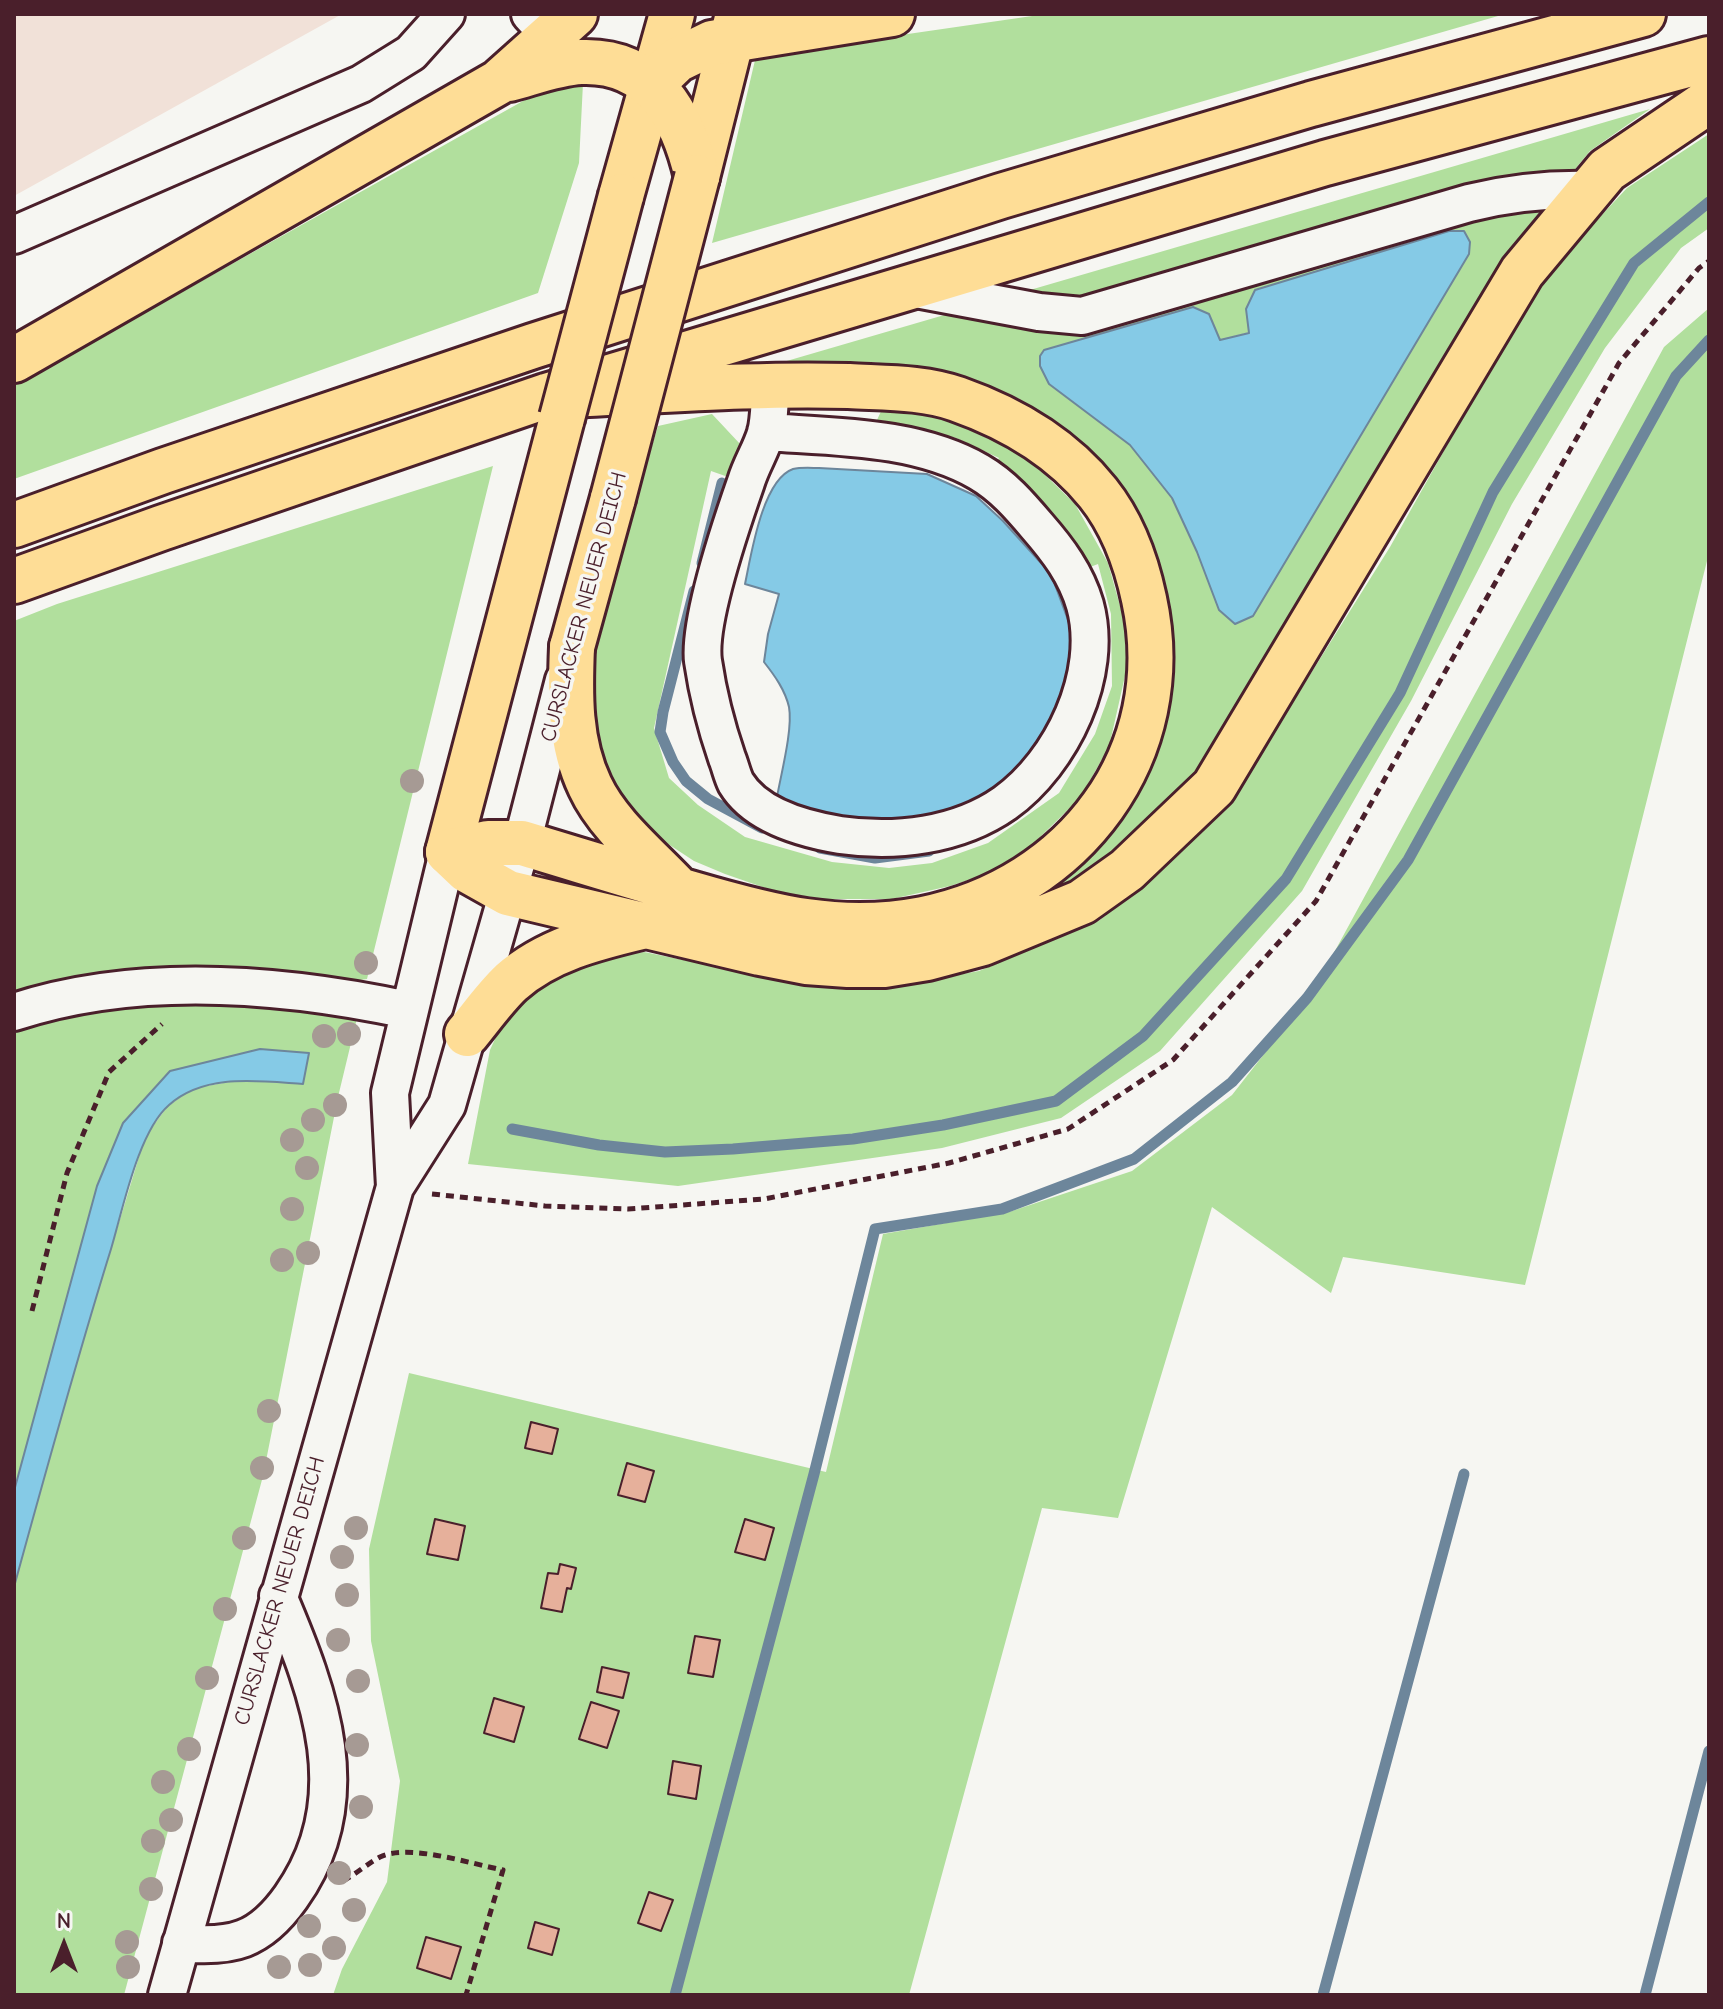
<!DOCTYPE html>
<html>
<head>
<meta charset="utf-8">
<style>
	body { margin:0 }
	#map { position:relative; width:1723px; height:2009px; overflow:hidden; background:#f6f6f2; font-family:"Comic Neue",sans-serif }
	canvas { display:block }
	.frame { position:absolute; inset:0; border:16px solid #4a1f2b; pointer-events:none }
	.north { position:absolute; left:24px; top:1905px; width:80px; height:80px; -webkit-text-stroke:6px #f6f6f2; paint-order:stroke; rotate:0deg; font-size:22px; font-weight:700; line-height:32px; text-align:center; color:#4a1f2b }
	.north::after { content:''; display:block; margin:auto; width:28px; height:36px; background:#4a1f2b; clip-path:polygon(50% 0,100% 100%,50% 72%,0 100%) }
</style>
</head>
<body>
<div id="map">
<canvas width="1723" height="2009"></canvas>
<div class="frame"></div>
<div class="north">N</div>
</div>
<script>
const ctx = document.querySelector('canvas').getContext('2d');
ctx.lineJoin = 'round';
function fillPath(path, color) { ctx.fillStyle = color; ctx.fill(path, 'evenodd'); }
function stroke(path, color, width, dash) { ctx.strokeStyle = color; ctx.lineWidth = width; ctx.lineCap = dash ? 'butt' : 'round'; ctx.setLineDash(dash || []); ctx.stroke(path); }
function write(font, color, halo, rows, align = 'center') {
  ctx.font = font + ' "Comic Neue",sans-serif'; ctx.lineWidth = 7; ctx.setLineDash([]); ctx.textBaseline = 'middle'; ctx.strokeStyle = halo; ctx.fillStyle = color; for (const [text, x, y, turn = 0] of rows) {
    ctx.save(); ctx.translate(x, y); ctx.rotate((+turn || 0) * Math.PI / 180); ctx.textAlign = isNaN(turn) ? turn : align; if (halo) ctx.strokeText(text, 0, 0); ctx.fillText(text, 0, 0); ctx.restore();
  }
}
fillPath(new Path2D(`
	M 14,14 L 342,14 L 14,196 Z`), '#f1e1d8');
fillPath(new Path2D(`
	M 1046,14 L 1505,14 L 712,243 L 756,56 Z
	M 583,83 L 579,163 L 538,293 L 14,479 L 14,386 L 539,92 Z
	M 1650,109 L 1590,151 L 1502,258 L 1353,521 L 1196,774 L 1139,830 L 1085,876 L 1064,886 L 1060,884 L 1084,862 L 1132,807 L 1162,739 L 1175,652 L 1161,571 L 1131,504 L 1081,445 L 1019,399 L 948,372 L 872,362 L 773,365 ZM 1469,254 L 1197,552 L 1172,498 L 1130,445 L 1050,384 L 1209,314 L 1220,340 L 1250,332 L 1246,309 Z
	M 1709,134 L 1709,228 L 1681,248 L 1605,348 L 1512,504 L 1411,701 L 1302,891 L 1160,1051 L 1061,1118 L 942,1148 L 678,1186 L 468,1164 L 490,1050 L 506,1015 L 567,967 L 607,957 L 644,952 L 817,987 L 901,985 L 979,971 L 1100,920 L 1168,864 L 1231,801 L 1390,547 L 1538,283 L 1627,188 Z
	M 1709,308 L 1709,553 L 1525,1285 L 1343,1257 L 1331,1293 L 1212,1207 L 1118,1518 L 1042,1508 L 909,1995 L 333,1995 L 342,1969 L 387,1882 L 400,1781 L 371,1641 L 369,1549 L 409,1373 L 826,1472 L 883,1234 L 1009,1212 L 1132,1171 L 1232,1095 L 1312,993 L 1664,347 Z
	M 883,407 L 936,415 L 1003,445 L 1037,467 L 1075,504 L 1108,563 L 1124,620 L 1127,667 L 1109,747 L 1080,798 L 1032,845 L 987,874 L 950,886 L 892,899 L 824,899 L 777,892 L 725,874 L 694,861 L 653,834 L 616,798 L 595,756 L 589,670 L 620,552 L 658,426 L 712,414 L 741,445 L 731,478 L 711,471 L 654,728 L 669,778 L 698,805 L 745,837 L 832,862 L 889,868 L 932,863 L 988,843 L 1059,793 L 1095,734 L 1112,686 L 1111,614 L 1098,564 L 1080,571 L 992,470 L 999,458 L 956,438 L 877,420 Z
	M 493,466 L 367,979 L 331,984 L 14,1000 L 14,621 L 57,604 Z
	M 152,998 L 271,1001 L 358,1014 L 338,1097 L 263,1476 L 124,1995 L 14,1995 L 14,1587 L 80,1351 L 145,1137 L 167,1107 L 186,1093 L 200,1087 L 241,1080 L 302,1084 L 309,1053 L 260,1049 L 123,1123 L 14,1491 L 14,1030 L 61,1015 Z`), '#b1df9d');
const water = new Path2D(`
	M 1449,231 L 1464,231 L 1470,242 L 1469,254 L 1253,616 L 1235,624 L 1219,610 L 1197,552 L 1172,498 L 1130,445 L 1049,384 L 1040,366 L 1040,356 L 1044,350 L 1193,307 L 1209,314 L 1220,340 L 1249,333 L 1246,309 L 1255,290 Z
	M 819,468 L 927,474 L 976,496 L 1003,521 L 1051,574 L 1071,628 L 1072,665 L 1062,708 L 1038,749 L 983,801 L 943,817 L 879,826 L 807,812 L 777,797 C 781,774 793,729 789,707 C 785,690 775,676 764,662 L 768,634 L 779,594 L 745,584 C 751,556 762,480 793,469 C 801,467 812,468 819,468 Z
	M 260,1049 L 309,1053 L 303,1084 C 258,1081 205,1073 169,1105 C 138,1132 123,1209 111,1249 C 76,1361 45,1474 14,1587 L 14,1491 L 97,1186 L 123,1123 L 170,1071 Z`);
fillPath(water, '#85cae6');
stroke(water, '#6d869b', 2);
stroke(new Path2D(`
	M 702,563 L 722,483
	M 694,591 L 663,712 L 660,732 L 673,762 L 686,781 L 708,799 L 762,828
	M 820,848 L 875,858 L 929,851
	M 512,1129 L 599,1145 L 665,1152 L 733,1149 L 853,1139 L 943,1125 L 1056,1101 L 1143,1036 L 1286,879 L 1400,693 L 1493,492 L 1634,263 L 1709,202
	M 675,1995 L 814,1474 L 875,1229 L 1002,1209 L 1134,1159 L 1232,1082 L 1307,998 L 1408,860 L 1676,376 L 1709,340
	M 1323,1995 L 1464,1474
	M 1645,1995 L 1709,1751`), '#6d869b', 11);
const building = new Path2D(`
	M 531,1422 L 558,1429 L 552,1454 L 525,1448 Z
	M 627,1463 L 654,1471 L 645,1502 L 618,1495 Z
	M 435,1519 L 465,1526 L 458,1560 L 427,1554 Z
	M 745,1519 L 774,1528 L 765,1560 L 735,1552 Z
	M 560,1564 L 576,1568 L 571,1589 L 567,1588 L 562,1612 L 541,1608 L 548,1573 L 558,1574 Z
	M 695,1636 L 720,1640 L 713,1677 L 688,1673 Z
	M 602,1667 L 629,1673 L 623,1698 L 597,1692 Z
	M 494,1698 L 524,1707 L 514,1742 L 484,1733 Z
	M 591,1702 L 619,1711 L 607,1748 L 579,1739 Z
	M 673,1761 L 701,1766 L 696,1799 L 668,1794 Z
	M 649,1892 L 673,1900 L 661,1931 L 638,1923 Z
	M 535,1922 L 559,1929 L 552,1955 L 528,1948 Z
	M 426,1937 L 461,1947 L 451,1979 L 417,1968 Z`);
fillPath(building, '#e6b09b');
stroke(building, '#4a1f2b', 2);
const minor = new Path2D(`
	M 530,14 L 551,37
	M 14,235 L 361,84 L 411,53 L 446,14
	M 911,288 L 1039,312 L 1082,316 L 1469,203 C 1510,193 1548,189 1590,190
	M 766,432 C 836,437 917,436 979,472 C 1003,486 1020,506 1037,526 C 1058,550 1076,574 1085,605 C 1104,674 1062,762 1005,803 C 958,836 895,843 840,835 C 804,829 756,816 736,783 C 732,775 730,765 727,758 C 716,726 708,695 703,661 C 698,622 732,522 746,482 C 751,465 761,450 766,433 C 770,418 769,401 771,387
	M 14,1012 C 139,971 281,983 408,1010
	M 395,1187 L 390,1093 L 448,852
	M 181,1943 C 232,1948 260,1941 291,1897 C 360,1800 320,1695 278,1596
	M 167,1995 L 395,1187 L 447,1105 L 522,843 L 564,680`);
const major = new Path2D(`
	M 697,177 L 738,14
	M 621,196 L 672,14
	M 572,647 L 613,498
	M 448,852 L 562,418`);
const highway = new Path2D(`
	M 509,79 C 532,73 558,63 581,62 C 653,59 683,116 697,177
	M 652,84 L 677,60 L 712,43 L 892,14
	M 14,360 L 499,82 L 575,14
	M 546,396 C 647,392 749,383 849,386 C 884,388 924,387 957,399 C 1011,418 1062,448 1098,493 C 1122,523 1136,561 1144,599 C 1178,754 1074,889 923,919 C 840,935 772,917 693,894 C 636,878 579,860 522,843 L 488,843 L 448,852 L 467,870 L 508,893 L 760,953 L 806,962 L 848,965 L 884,965 L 927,958 L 983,943 L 1082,902 L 1127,870 L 1214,787 L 1522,272 L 1607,170 L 1709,101
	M 14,525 L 163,471 L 533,346 L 1001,196 L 1311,104 L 1643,14
	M 14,581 L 161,528 L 546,396 L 1325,163 L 1709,59
	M 572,647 C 570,694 569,742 590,786 C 608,825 648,857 678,889
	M 467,1034 C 481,1017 495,997 511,982 C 547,950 595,938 641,927`);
stroke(minor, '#4a1f2b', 42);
stroke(major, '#4a1f2b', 50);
stroke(highway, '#4a1f2b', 50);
stroke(new Path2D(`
	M 432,1194 L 545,1206 L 628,1209 L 764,1199 L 949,1163 L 1068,1129 L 1173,1060 L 1316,901 L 1619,363 L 1699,268 L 1709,261
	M 32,1311 L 67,1173 L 109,1072 L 162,1024
	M 343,1881 C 356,1874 367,1864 380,1857 C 409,1843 471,1864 503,1870 L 466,1995`), '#4a1f2b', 5, [8, 6]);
stroke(minor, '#f6f6f2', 36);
stroke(major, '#fedd96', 44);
stroke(highway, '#fedd96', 44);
const majorBridge = new Path2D(`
	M 562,418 L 621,196
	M 613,498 L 697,177`);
stroke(majorBridge, '#4a1f2b', 50, []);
stroke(majorBridge, '#fedd96', 44);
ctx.fillStyle = '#a69a94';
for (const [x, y] of [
	[412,781],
	[366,963],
	[349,1034],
	[324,1036],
	[335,1105],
	[313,1120],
	[292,1140],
	[307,1168],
	[292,1209],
	[308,1253],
	[282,1260],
	[269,1411],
	[262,1468],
	[356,1528],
	[244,1538],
	[342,1557],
	[347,1595],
	[225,1609],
	[338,1640],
	[207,1678],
	[358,1681],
	[357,1745],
	[189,1749],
	[163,1782],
	[361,1807],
	[171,1820],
	[153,1841],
	[339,1873],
	[151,1889],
	[354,1910],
	[309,1926],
	[127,1942],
	[334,1948],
	[310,1965],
	[128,1967],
	[279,1967]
]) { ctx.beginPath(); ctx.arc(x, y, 12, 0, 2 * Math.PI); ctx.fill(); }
write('22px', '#4a1f2b', '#f6f6f2', [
	["CURSLACKER NEUER DEICH",584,607,-75],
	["CURSLACKER NEUER DEICH",280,1591,-74]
]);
</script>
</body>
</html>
